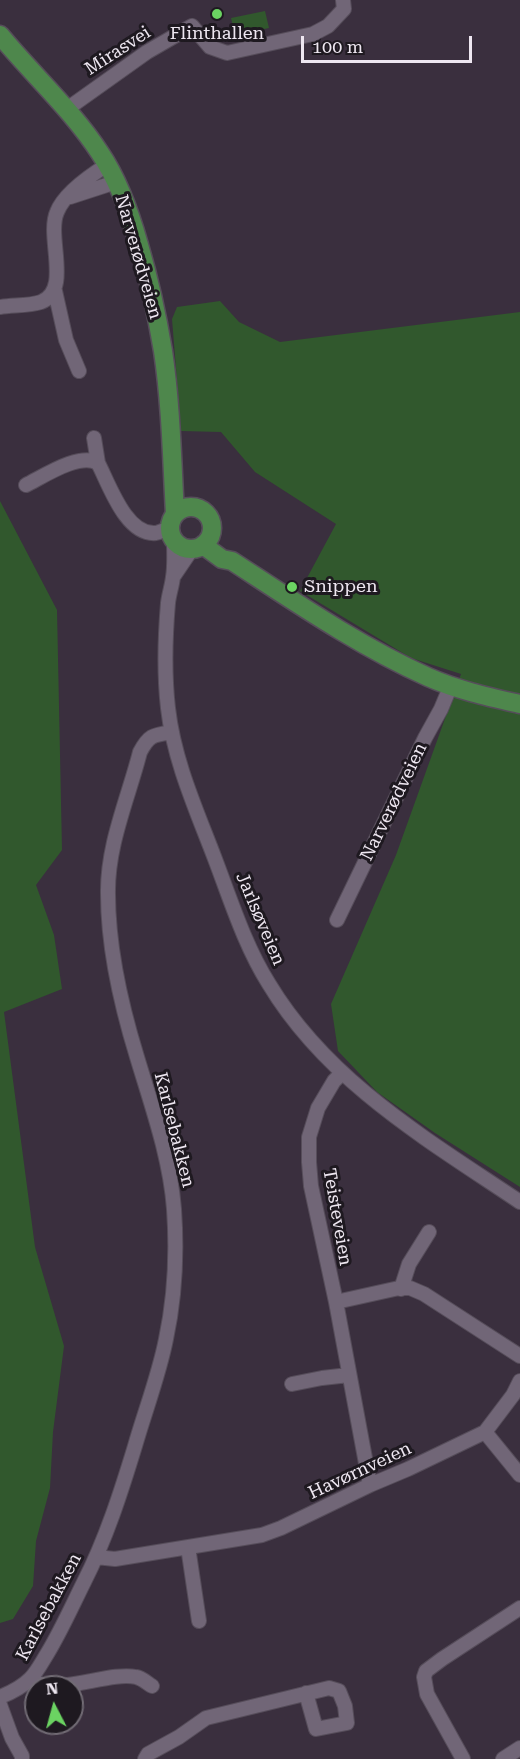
<!DOCTYPE html>
<html>
<head>
<meta charset="utf-8">
<style>
	body { margin:0 }
	#map { position:relative; width:520px; height:1759px; overflow:hidden; background:#3a2f3e; font-family:"Roboto Serif",serif }
	canvas { display:block }
	.north { position:absolute; left:24px; top:1675px; width:60px; height:60px; box-sizing:border-box; background:#1e1920; border:2px solid #716b74; border-radius:50%; rotate:354deg; font-size:16px; font-weight:700; line-height:24px; text-align:center; color:#eee7f1 }
	.north::after { content:''; display:block; margin:auto; width:21px; height:27px; background:#6bd362; clip-path:polygon(50% 0,100% 100%,50% 72%,0 100%) }
	.scale { position:absolute; left:301px; top:36px; width:171px; height:27px; box-sizing:border-box; border:3px solid #eee7f1; border-top:0; padding-left:8px; font-size:18px; line-height:21px; white-space:nowrap; color:#eee7f1; -webkit-text-stroke:4px #1e1920; paint-order:stroke }
</style>
</head>
<body>
<div id="map">
<canvas width="520" height="1759"></canvas>
<div class="north">N</div>
<div class="scale">100 m</div>
</div>
<script>
const ctx = document.querySelector('canvas').getContext('2d');
ctx.lineJoin = 'round';
function fillPath(path, color) { ctx.fillStyle = color; ctx.fill(path, 'evenodd'); }
function stroke(path, color, width, dash) { ctx.strokeStyle = color; ctx.lineWidth = width; ctx.lineCap = dash ? 'butt' : 'round'; ctx.setLineDash(dash || []); ctx.stroke(path); }
function write(font, color, halo, rows, align = 'center') {
  ctx.font = font + ' "Roboto Serif",serif'; ctx.lineWidth = 6; ctx.setLineDash([]); ctx.textBaseline = 'middle'; ctx.strokeStyle = halo; ctx.fillStyle = color; for (const [text, x, y, turn = 0] of rows) {
    ctx.save(); ctx.translate(x, y); ctx.rotate((+turn || 0) * Math.PI / 180); ctx.textAlign = isNaN(turn) ? turn : align; if (halo) ctx.strokeText(text, 0, 0); ctx.fillText(text, 0, 0); ctx.restore();
  }
}
fillPath(new Path2D(`
	M 265,11 L 269,28 L 235,35 L 231,18 Z
	M 220,301 L 239,322 L 280,342 L 520,312 L 520,1187 L 435,1133 L 377,1092 L 338,1051 L 331,1004 L 396,855 L 461,674 L 411,658 L 300,591 L 336,524 L 255,472 L 221,432 L 181,431 L 172,319 L 177,307 Z
	M 0,501 L 57,610 L 62,850 L 36,885 L 54,935 L 62,989 L 4,1012 L 35,1247 L 64,1346 L 53,1432 L 50,1488 L 36,1541 L 33,1586 L 13,1619 L 0,1623 Z`), '#31582d');
const minor = new Path2D(`
	M 67,109 L 147,52 L 192,26 L 210,47 L 227,53 L 313,34 L 328,26 L 344,9 L 343,0
	M 70,197 L 116,182
	M 55,291 L 66,340 L 79,371
	M 0,307 C 13,305 29,306 41,302 C 72,290 46,237 57,212 C 64,194 91,175 107,165
	M 94,438 L 98,463
	M 26,485 C 44,476 80,452 98,463 C 109,484 126,536 156,533 C 161,532 166,529 170,528
	M 174,540 C 174,552 175,565 173,577 C 172,586 169,594 168,603 C 165,638 164,673 168,708 C 174,761 196,809 215,859 C 231,901 245,946 269,984 C 328,1082 428,1140 520,1202
	M 173,577 L 192,549
	M 337,920 L 425,738 L 441,709 L 451,685
	M 342,1073 L 334,1081 L 318,1108 L 309,1137 L 309,1162 L 311,1186 L 336,1302 L 370,1485
	M 401,1289 L 409,1264 L 429,1232
	M 336,1302 L 399,1288 L 410,1288 L 424,1294 L 520,1356
	M 292,1384 L 322,1378 L 349,1375
	M 485,1432 L 520,1475
	M 188,1547 L 199,1621
	M 96,1557 L 115,1559 L 262,1535 L 281,1528 L 370,1485 L 408,1469 L 485,1432 L 513,1395 L 520,1381
	M 30,1679 C 53,1698 108,1671 136,1677 C 142,1678 147,1683 152,1686
	M 0,1697 C 10,1693 22,1687 30,1679 C 37,1672 42,1662 47,1654 C 61,1631 72,1606 84,1582 C 106,1539 121,1492 135,1446 C 145,1411 159,1375 166,1339 C 175,1297 177,1252 174,1209 C 170,1157 152,1107 137,1057 C 121,1005 108,949 108,894 C 107,845 128,799 140,752 C 149,735 153,735 172,732
	M 0,1705 L 12,1738 L 22,1756 L 22,1759
	M 145,1759 L 148,1754 L 179,1737 L 206,1718 L 329,1688 L 339,1691 L 345,1706 L 347,1723 L 316,1729 L 306,1693
	M 463,1759 L 427,1694 L 424,1677 L 426,1671 L 442,1659 L 520,1608
	M 503,1759 L 520,1748`);
const major = new Path2D(`
	M 0,35 C 33,75 72,110 100,153 C 119,181 130,213 139,245 C 149,279 157,315 163,351 C 171,405 172,460 175,514
	M170 528a21 21 0 1 1 42 0a21 21 0 1 1-42 0Z
	M 203,545 L 222,559 L 232,561 C 295,602 359,646 428,677 C 457,690 489,697 520,704`);
stroke(minor, '#564d5a', 16);
stroke(major, '#564d5a', 21);
stroke(minor, '#716677', 14);
stroke(major, '#4e874c', 18);
for (const [x, y, r, color] of [
	[217,14,6,"#6bd362"],
	[292,587,6,"#6bd362"]
]) { const dot = new Path2D(); dot.arc(x, y, r, 0, 2 * Math.PI); ctx.fillStyle = color; ctx.fill(dot); stroke(dot, '#1e1920', 2); }
write('18px', '#eee7f1', '#1e1920', [
	["Flinthallen",217,34],
	["Snippen",304,587,"left"]
]);
write('18px', '#eee7f1', '#1e1920', [
	["Mirasvei",118,51,-33],
	["Narverødveien",138,257,74],
	["Narverødveien",394,802,-64],
	["Jarlsøveien",260,919,67],
	["Karlsebakken",174,1130,76],
	["Teisteveien",337,1217,80],
	["Havørnveien",360,1471,-25],
	["Karlsebakken",49,1607,-62]
]);
</script>
</body>
</html>
